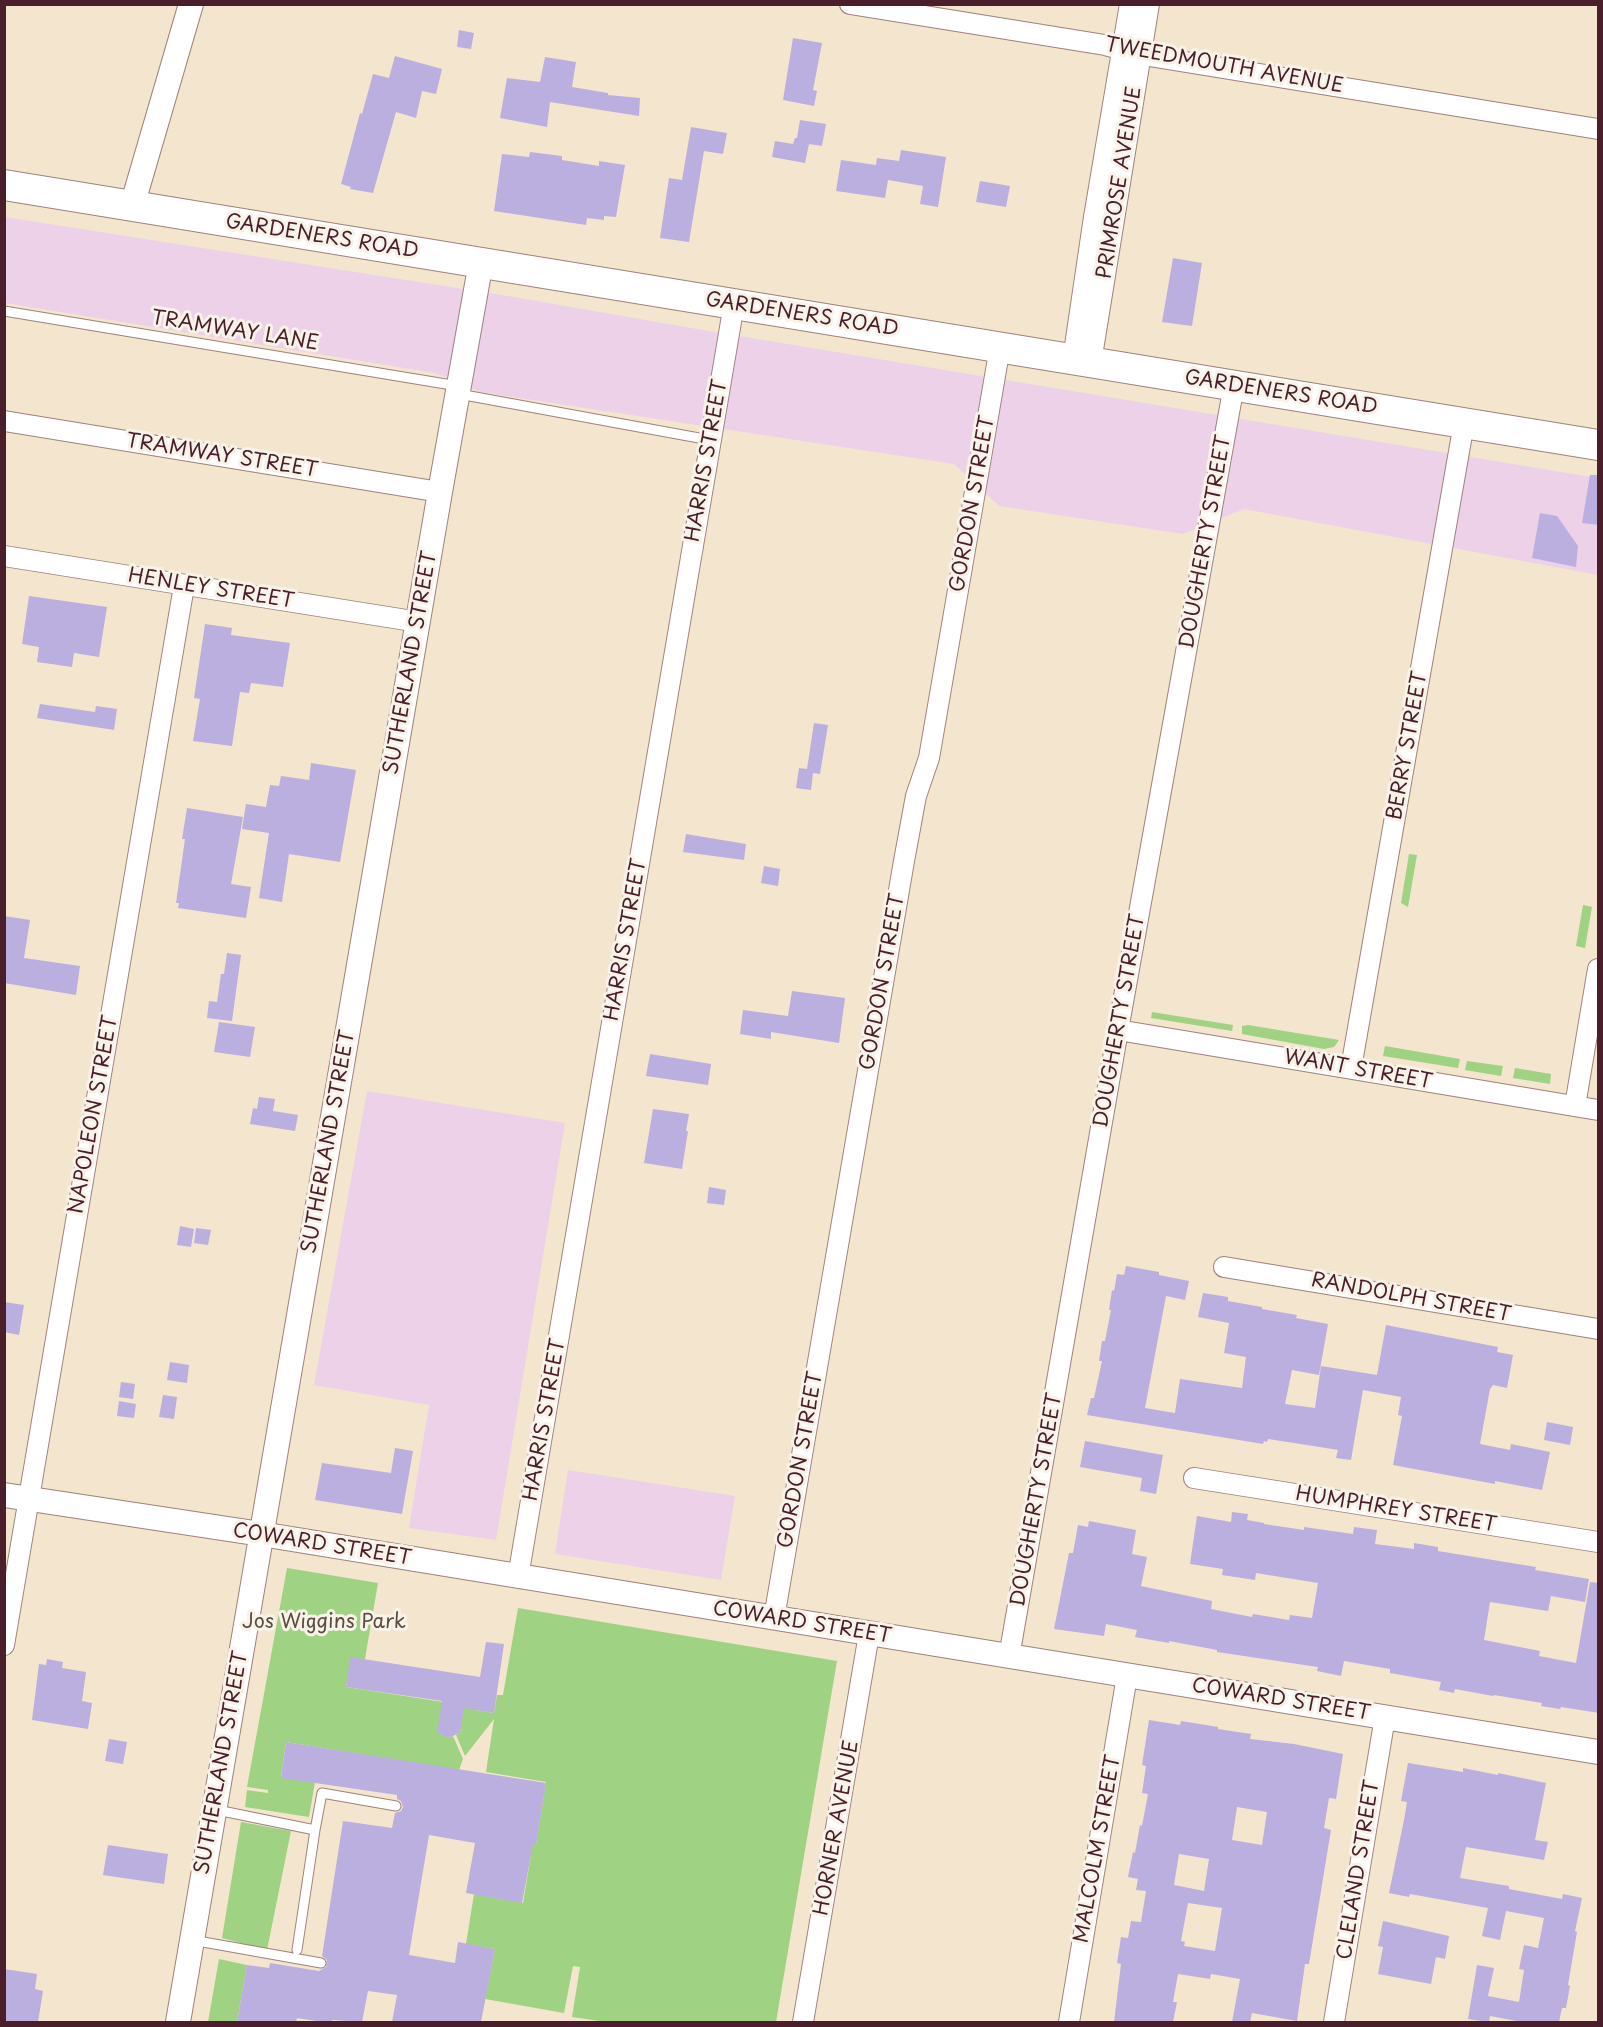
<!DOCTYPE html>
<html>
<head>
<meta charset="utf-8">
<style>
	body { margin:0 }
	#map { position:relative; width:1603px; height:2027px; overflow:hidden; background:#f4e5ce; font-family:"Playpen Sans",sans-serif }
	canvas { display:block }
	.frame { position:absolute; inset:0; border:6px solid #4a1f2b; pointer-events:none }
</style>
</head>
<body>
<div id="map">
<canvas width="1603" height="2027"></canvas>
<div class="frame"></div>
</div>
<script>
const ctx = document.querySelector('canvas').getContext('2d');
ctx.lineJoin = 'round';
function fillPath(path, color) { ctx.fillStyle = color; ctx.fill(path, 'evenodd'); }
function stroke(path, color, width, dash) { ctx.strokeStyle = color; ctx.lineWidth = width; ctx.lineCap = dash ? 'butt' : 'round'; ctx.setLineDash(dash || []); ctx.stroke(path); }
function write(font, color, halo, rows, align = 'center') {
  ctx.font = font + ' "Playpen Sans",sans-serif'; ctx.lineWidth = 6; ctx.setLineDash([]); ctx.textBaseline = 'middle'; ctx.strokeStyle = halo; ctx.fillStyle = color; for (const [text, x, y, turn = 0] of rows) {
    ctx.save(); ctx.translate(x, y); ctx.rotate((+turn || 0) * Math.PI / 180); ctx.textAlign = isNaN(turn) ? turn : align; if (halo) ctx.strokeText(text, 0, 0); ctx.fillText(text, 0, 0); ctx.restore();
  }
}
fillPath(new Path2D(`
	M 5,217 L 508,296 L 703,330 L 1598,478 L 1598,575 L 1244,509 L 1183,534 L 999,506 L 954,464 L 480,392 L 435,373 L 5,303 Z
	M 367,1091 L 565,1123 L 496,1540 L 409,1528 L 429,1405 L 314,1385 Z
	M 568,1470 L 735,1496 L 721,1580 L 555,1554 Z`), '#edd1e9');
fillPath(new Path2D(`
	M 1409,854 L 1417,855 L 1408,907 L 1401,903 Z
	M 1583,905 L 1592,907 L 1585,948 L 1576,946 Z
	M 1152,1012 L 1233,1025 L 1232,1031 L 1151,1018 Z
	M 1248,1025 L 1339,1040 L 1334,1047 L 1324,1049 L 1242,1034 L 1242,1026 Z
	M 1385,1046 L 1460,1059 L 1458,1068 L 1383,1056 Z
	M 1467,1061 L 1503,1066 L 1501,1076 L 1465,1070 Z
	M 1515,1068 L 1551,1074 L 1550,1084 L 1513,1078 Z
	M 287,1568 L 378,1583 L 362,1676 L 348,1674 L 346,1687 L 476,1707 L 476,1710 L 494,1713 L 497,1695 L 503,1695 L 518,1608 L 837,1661 L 776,2022 L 607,2022 L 572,2017 L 580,1967 L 573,1966 L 564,2013 L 485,1999 L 495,1949 L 466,1944 L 474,1894 L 523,1903 L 531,1854 L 484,1836 L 536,1844 L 546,1782 L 486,1772 L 494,1719 L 465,1756 L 456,1735 L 460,1733 L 462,1717 L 438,1732 L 448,1738 L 453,1736 L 463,1759 L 459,1770 L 286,1742 L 281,1777 L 315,1782 L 309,1817 L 245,1807 L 247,1790 L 268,1793 L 268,1790 L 247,1787 Z
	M 241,1822 L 291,1831 L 267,1950 L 222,1938 Z
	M 219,1959 L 247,1965 L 237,2022 L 208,2022 Z`), '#9fd283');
fillPath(new Path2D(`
	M 459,30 L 474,33 L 471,49 L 457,47 Z
	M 793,38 L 822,43 L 813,90 L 817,91 L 814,106 L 783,100 Z
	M 395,56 L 442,69 L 436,94 L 422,91 L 416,118 L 396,112 L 373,193 L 350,189 L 351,187 L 341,184 L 360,113 L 362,114 L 373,74 L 389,78 Z
	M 545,57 L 576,62 L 572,87 L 608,93 L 608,95 L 640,98 L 639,116 L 550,102 L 547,127 L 500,118 L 507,78 L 540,82 Z
	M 800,120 L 826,124 L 822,146 L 809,144 L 805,163 L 772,157 L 775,141 L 793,144 L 795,138 L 797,138 Z
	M 691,127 L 727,133 L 723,154 L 704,151 L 689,242 L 660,238 L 669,178 L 682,180 Z
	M 901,150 L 946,157 L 938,207 L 920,204 L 923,186 L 888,180 L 885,198 L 836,191 L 841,160 L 876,165 L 877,158 L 899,161 Z
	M 530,152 L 562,156 L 562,160 L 599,166 L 599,161 L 625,165 L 616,217 L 604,216 L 604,220 L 587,218 L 586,225 L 494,211 L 502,154 L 529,157 Z
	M 980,181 L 1010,186 L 1006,207 L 976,202 Z
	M 1173,258 L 1202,263 L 1192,326 L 1162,322 Z
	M 1590,475 L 1599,475 L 1599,525 L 1582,523 Z
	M 1540,513 L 1557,516 L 1578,546 L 1576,567 L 1532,558 Z
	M 29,596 L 107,607 L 99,657 L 74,653 L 72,667 L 37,662 L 39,647 L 22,644 Z
	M 205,624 L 232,628 L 231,635 L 290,643 L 283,687 L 251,683 L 249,693 L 240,692 L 232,746 L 193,741 L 200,699 L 194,698 Z
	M 40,704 L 95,712 L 96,706 L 117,709 L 114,730 L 37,718 Z
	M 814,723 L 828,725 L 820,774 L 813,773 L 811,790 L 796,788 L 799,768 L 807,769 Z
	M 311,763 L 356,770 L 340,862 L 289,854 L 282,902 L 259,898 L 269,833 L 242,829 L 246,804 L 266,807 L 270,785 L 279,786 L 281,776 L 309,780 Z
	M 187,808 L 243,817 L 231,884 L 251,887 L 246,918 L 178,908 L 179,903 L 176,903 L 185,839 L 182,839 Z
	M 686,834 L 746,844 L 744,860 L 683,852 Z
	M 764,866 L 780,869 L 778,886 L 761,883 Z
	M 4,916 L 30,920 L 24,958 L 80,966 L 76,995 L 4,983 Z
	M 227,953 L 241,955 L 232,1021 L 207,1018 L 209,1001 L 217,1002 L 221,974 L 224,974 Z
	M 792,991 L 845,998 L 839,1043 L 771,1032 L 771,1039 L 740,1034 L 743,1010 L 788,1016 Z
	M 219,1022 L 255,1027 L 250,1057 L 214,1052 Z
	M 650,1054 L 711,1064 L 708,1085 L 646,1076 Z
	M 259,1097 L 275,1099 L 273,1111 L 298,1115 L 295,1131 L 250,1124 L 253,1108 L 257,1109 Z
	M 653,1109 L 689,1114 L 686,1131 L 688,1131 L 682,1169 L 644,1163 Z
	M 709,1187 L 726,1190 L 724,1205 L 707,1203 Z
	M 180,1226 L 194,1229 L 191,1247 L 177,1245 Z
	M 196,1228 L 211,1230 L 208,1245 L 194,1243 Z
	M 1126,1266 L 1159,1272 L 1159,1275 L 1189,1281 L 1185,1300 L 1166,1296 L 1145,1408 L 1175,1413 L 1180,1379 L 1242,1388 L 1246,1357 L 1224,1353 L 1229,1323 L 1198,1317 L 1203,1293 L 1228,1297 L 1228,1301 L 1262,1307 L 1262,1309 L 1297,1315 L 1296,1318 L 1328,1324 L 1319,1375 L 1292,1370 L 1285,1404 L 1315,1408 L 1321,1366 L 1377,1375 L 1386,1325 L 1498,1347 L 1497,1352 L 1513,1355 L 1507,1388 L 1493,1385 L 1490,1389 L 1480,1444 L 1510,1450 L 1511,1444 L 1550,1452 L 1542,1490 L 1495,1481 L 1495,1484 L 1393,1465 L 1402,1416 L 1398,1415 L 1401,1397 L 1363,1390 L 1351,1460 L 1336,1458 L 1338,1450 L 1307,1445 L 1268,1439 L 1267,1442 L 1264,1441 L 1263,1444 L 1087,1415 L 1091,1398 L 1094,1398 L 1102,1361 L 1099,1361 L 1102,1341 L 1105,1341 L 1111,1310 L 1109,1310 L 1112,1290 L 1114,1291 L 1117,1274 L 1124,1275 Z
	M 4,1302 L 24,1305 L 19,1335 L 4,1332 Z
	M 170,1362 L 189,1365 L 187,1383 L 167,1380 Z
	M 121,1382 L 135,1384 L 133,1399 L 119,1397 Z
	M 163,1395 L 177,1397 L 174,1419 L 159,1417 Z
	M 119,1401 L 136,1404 L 134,1418 L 117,1416 Z
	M 1547,1422 L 1573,1427 L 1570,1445 L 1544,1440 Z
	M 1085,1441 L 1163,1455 L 1156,1494 L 1140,1491 L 1142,1478 L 1080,1467 Z
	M 395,1448 L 413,1451 L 402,1514 L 315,1500 L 322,1463 L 391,1473 Z
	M 1232,1512 L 1248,1514 L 1247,1520 L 1264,1523 L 1264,1524 L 1304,1530 L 1304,1527 L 1353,1534 L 1354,1527 L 1377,1530 L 1375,1544 L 1414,1549 L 1414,1543 L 1438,1547 L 1438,1551 L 1536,1567 L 1535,1570 L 1589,1579 L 1585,1602 L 1551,1596 L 1548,1611 L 1490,1602 L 1484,1640 L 1540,1651 L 1539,1656 L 1576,1663 L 1590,1582 L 1599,1583 L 1599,1713 L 1561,1707 L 1560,1709 L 1541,1706 L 1542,1703 L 1494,1695 L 1493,1696 L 1455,1689 L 1454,1693 L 1439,1690 L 1441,1682 L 1390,1673 L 1390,1669 L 1344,1661 L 1341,1676 L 1317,1671 L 1318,1667 L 1217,1652 L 1217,1650 L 1169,1641 L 1169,1643 L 1135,1637 L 1137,1630 L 1106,1624 L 1104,1636 L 1054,1629 L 1069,1553 L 1073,1553 L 1078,1525 L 1088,1527 L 1089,1521 L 1136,1530 L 1132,1554 L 1147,1557 L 1141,1586 L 1212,1601 L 1211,1609 L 1252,1617 L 1253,1614 L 1289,1620 L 1290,1615 L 1312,1618 L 1318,1583 L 1256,1573 L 1255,1580 L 1222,1575 L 1223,1569 L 1190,1564 L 1197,1516 L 1231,1522 Z
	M 486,1642 L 504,1644 L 494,1713 L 464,1708 L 460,1733 L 448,1738 L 437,1732 L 442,1701 L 346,1687 L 350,1657 L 480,1677 Z
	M 47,1659 L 63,1662 L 62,1668 L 86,1672 L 82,1701 L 92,1703 L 88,1729 L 32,1720 L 39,1664 L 46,1665 Z
	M 1149,1720 L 1180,1725 L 1181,1721 L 1218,1727 L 1218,1729 L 1251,1734 L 1250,1739 L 1294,1744 L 1343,1754 L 1336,1799 L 1329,1798 L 1324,1828 L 1331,1830 L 1309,1964 L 1305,1964 L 1297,2021 L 1252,2013 L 1250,2022 L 1232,2022 L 1240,1979 L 1211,1974 L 1210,1979 L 1178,1974 L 1173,2002 L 1177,2002 L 1173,2022 L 1114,2022 L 1121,1964 L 1117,1963 L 1121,1937 L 1128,1938 L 1131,1921 L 1141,1922 L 1146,1891 L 1136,1890 L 1138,1879 L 1128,1877 L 1133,1852 L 1135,1853 L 1140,1825 L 1142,1826 L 1148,1794 L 1142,1793 L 1146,1766 L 1142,1765 ZM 1237,1807 L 1267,1812 L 1262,1845 L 1232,1840 ZM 1179,1854 L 1209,1859 L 1204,1891 L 1174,1885 ZM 1188,1903 L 1222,1908 L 1215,1951 L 1184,1946 L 1185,1942 L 1181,1941 Z
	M 109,1739 L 127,1742 L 123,1764 L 105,1761 Z
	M 286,1742 L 546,1783 L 536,1845 L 533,1844 L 522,1903 L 466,1893 L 475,1843 L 429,1835 L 409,1955 L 455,1963 L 458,1942 L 495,1949 L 481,2022 L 392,2022 L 397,1995 L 368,1991 L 362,2022 L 332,2020 L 332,2022 L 323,2022 L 297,2018 L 296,2022 L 237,2022 L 247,1965 L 269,1968 L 270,1963 L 319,1971 L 326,1967 L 327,1960 L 322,1956 L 343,1821 L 392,1828 L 395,1813 L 401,1811 L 403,1807 L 401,1801 L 397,1799 L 397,1795 L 281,1778 Z
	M 1408,1763 L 1463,1772 L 1463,1768 L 1498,1775 L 1498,1773 L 1546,1783 L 1535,1840 L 1548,1842 L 1544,1860 L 1466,1847 L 1460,1878 L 1509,1886 L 1509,1889 L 1562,1899 L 1563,1894 L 1582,1898 L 1575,1931 L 1577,1932 L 1568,1985 L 1570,1986 L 1566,2008 L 1562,2008 L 1559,2022 L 1522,2022 L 1490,2016 L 1489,2022 L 1468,2019 L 1477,1965 L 1494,1968 L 1488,1996 L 1519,2002 L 1524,1970 L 1519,1969 L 1524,1945 L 1538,1948 L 1544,1918 L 1506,1911 L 1500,1940 L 1482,1936 L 1488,1908 L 1410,1894 L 1409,1897 L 1389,1893 L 1404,1820 L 1407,1802 L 1401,1801 Z
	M 108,1845 L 168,1854 L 164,1884 L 103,1875 Z
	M 1383,1921 L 1449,1936 L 1445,1959 L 1436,1957 L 1431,1984 L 1378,1974 L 1383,1947 L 1378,1946 Z
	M 4,1969 L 37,1974 L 35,1989 L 43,1991 L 38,2022 L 4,2022 Z`), '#bbafdf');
const service = new Path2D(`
	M 4,311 L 458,386
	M 459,394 L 710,440
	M 217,1810 L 315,1830 L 297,1950
	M 315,1830 L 322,1793 L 396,1806
	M 192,1940 L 321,1963`);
const minor = new Path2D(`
	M 850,4 L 1105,45 L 1149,56 L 1598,129
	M 1073,359 L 1094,217 L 1130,4
	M 1091,362 L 1149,4
	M 4,421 L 440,492
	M 4,556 L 419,622
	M 1118,1030 L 1598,1110
	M 1351,1068 L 1464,423
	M 1575,1106 L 1598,969
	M 1224,1267 L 1598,1329
	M 1194,1478 L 1598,1542
	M 518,1577 L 734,304
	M 774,1618 L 904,861 L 916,796 L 929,758 L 1000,347
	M 4,1645 L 184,586
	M 1009,1657 L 1118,1030 L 1234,385
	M 803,2022 L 869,1634
	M 1069,2022 L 1127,1676
	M 1334,2022 L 1385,1717`);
const tertiary = new Path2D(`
	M 132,206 L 191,4
	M 4,1495 L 261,1534 L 1598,1752
	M 178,2022 L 440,492 L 481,262`);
const primary = new Path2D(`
	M 4,185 L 1598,445`);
stroke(service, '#9f827c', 11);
stroke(minor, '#9f827c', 22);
stroke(tertiary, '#9f827c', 26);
stroke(primary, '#9f827c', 32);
stroke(service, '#fff', 9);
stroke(minor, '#fff', 20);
stroke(tertiary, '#fff', 24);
stroke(primary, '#fff', 30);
write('20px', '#4a1f2b', '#f7f3e8', [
	["TWEEDMOUTH AVENUE",1224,66,10],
	["PRIMROSE AVENUE",1120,183,-81],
	["GARDENERS ROAD",322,237,9],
	["GARDENERS ROAD",802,315,9],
	["TRAMWAY LANE",235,331,9],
	["GARDENERS ROAD",1281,393,9],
	["TRAMWAY STREET",222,456,9],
	["HARRIS STREET",707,461,-80],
	["GORDON STREET",973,504,-80],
	["DOUGHERTY STREET",1206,542,-80],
	["HENLEY STREET",211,589,9],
	["SUTHERLAND STREET",411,663,-80],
	["BERRY STREET",1408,746,-80],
	["HARRIS STREET",626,940,-80],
	["GORDON STREET",883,982,-80],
	["DOUGHERTY STREET",1120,1021,-80],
	["WANT STREET",1358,1070,10],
	["NAPOLEON STREET",94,1115,-80],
	["SUTHERLAND STREET",329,1142,-80],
	["RANDOLPH STREET",1411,1298,10],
	["HARRIS STREET",545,1420,-80],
	["GORDON STREET",801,1460,-80],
	["DOUGHERTY STREET",1037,1500,-80],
	["HUMPHREY STREET",1396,1510,9],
	["COWARD STREET",322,1545,9],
	["COWARD STREET",802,1623,9],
	["COWARD STREET",1281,1700,9],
	["SUTHERLAND STREET",222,1763,-80],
	["HORNER AVENUE",837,1828,-80],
	["MALCOLM STREET",1098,1849,-80],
	["CLELAND STREET",1359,1870,-81]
]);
write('20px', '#5f4c41', '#f7f3e8', [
	["Jos Wiggins Park",324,1622]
]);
</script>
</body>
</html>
